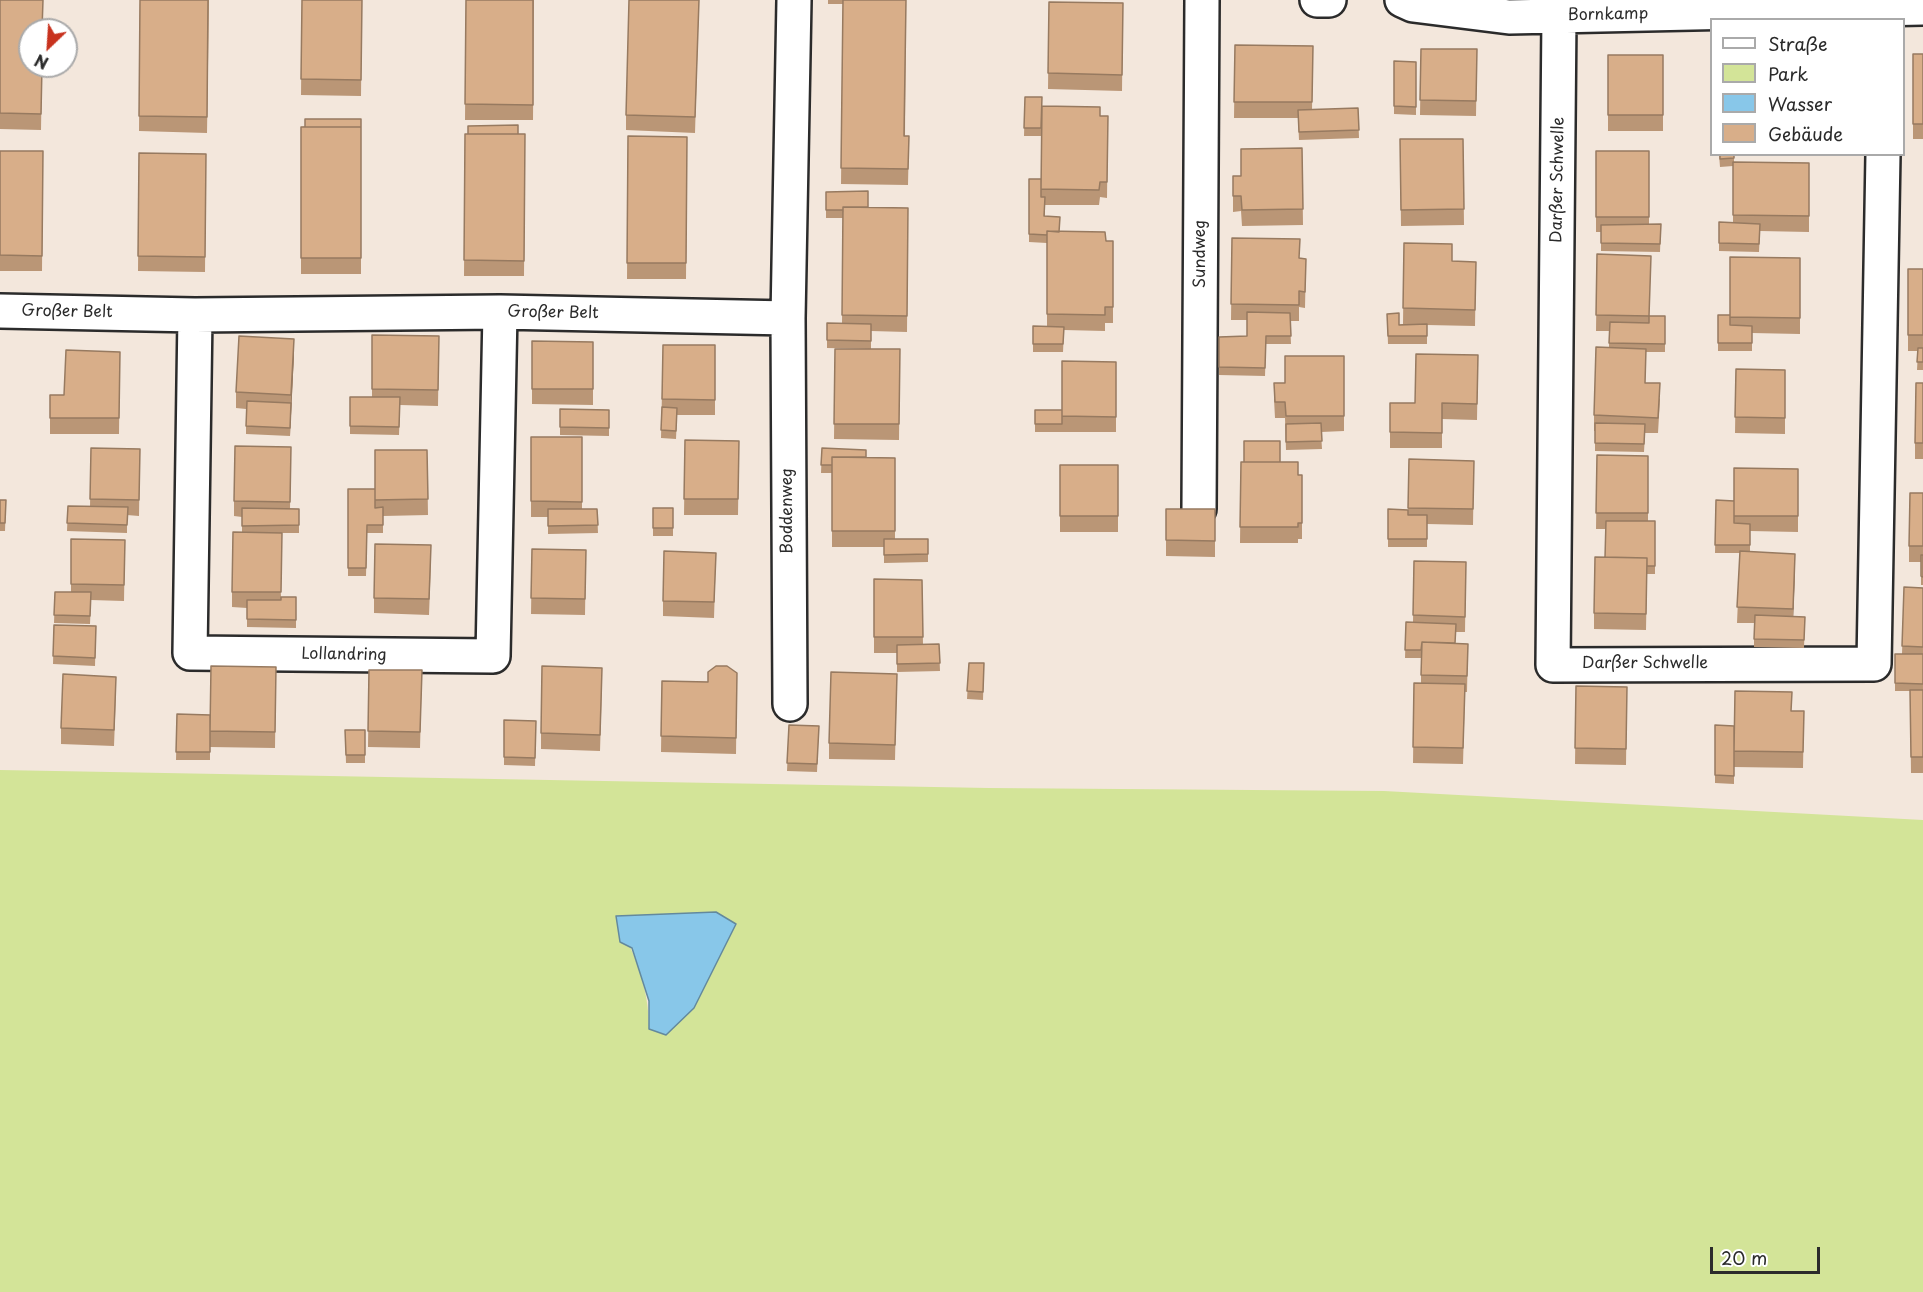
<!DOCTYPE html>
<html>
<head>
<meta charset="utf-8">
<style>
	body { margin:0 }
	#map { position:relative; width:1923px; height:1292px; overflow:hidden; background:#f3e7dc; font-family:"Playpen Sans",sans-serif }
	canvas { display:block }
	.legend { position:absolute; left:1710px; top:18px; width:195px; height:138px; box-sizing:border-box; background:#fff; border:2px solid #aaa; margin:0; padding:8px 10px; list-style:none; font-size:18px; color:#2b2b2b }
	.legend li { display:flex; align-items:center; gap:12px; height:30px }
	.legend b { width:30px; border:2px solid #aaa }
	.north { position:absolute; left:18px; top:18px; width:60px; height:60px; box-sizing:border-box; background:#fff; border:2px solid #aaa; border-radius:50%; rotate:205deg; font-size:16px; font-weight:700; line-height:24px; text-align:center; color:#2b2b2b }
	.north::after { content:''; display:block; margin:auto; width:21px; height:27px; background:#c8321e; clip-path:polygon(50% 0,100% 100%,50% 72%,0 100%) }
	.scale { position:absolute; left:1710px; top:1247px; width:110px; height:27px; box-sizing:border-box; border:3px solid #2b2b2b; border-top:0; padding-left:8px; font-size:18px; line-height:21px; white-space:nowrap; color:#2b2b2b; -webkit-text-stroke:4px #fff; paint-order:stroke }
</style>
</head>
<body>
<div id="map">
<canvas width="1923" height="1292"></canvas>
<ul class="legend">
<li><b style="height:8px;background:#fff"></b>Straße</li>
<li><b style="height:16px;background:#d3e498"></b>Park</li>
<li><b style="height:16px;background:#88c7e9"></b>Wasser</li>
<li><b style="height:16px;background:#d8ae89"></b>Gebäude</li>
</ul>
<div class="north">N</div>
<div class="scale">20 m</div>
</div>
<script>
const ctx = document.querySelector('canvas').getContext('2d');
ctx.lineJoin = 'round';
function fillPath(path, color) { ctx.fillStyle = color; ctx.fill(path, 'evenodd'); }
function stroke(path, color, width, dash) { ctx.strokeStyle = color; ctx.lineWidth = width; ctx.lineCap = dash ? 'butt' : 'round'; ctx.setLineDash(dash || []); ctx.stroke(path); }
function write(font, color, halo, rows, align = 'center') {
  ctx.font = font + ' "Playpen Sans",sans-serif'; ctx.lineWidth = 5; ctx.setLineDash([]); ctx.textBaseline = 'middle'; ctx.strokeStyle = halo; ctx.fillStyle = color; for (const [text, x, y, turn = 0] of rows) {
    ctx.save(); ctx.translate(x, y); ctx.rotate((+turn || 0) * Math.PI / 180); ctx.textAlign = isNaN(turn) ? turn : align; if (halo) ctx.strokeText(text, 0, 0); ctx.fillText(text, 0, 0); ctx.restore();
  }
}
fillPath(new Path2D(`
	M 0,770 L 989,788 L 1384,791 L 1923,820 L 1923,1292 L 0,1292 ZM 679,914 L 736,924 L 694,1008 L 649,1029 C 649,986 635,955 616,917 Z`), '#d3e498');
const water = new Path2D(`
	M 716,912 L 736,924 L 694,1008 L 666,1035 L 649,1029 L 649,1001 L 632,948 L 620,942 L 616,916 Z`);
fillPath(water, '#88c7e9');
stroke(water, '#63899d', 1.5);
const street = new Path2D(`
	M 1317,0 L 1329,0
	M 1402,0 L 1413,5 L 1509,17 L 1923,8
	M 1559,16 L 1553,665 L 1874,664 L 1883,154
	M 0,311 L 195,315 L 500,312 L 788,318
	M 195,315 L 190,653 L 493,656 L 500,312
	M 1199,509 L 1202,0
	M 790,704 L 788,318 L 794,0`);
stroke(street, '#2b2b2b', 38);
stroke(street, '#fff', 33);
fillPath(new Path2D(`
	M 0,0 L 42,66 L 41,130 L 0,129 Z
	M 140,0 L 209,0 L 207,133 L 139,131 Z
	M 302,0 L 362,0 L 361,96 L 301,95 Z
	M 466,0 L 534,0 L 533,120 L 465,120 Z
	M 699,0 L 695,133 L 626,130 L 626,115 Z
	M 828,0 L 906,0 L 905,136 L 909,136 L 908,185 L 841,184 L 843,4 L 828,4 Z
	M 1049,2 L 1123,3 L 1122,91 L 1048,89 Z
	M 1235,45 L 1313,46 L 1312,110 L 1358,108 L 1359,138 L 1299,140 L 1298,118 L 1234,118 Z
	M 1421,49 L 1477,49 L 1476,116 L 1420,115 Z
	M 1913,54 L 1923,54 L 1923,139 L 1913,139 Z
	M 1608,55 L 1663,55 L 1663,131 L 1608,131 Z
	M 1394,61 L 1416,62 L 1416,115 L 1394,114 Z
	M 1025,97 L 1042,106 L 1100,116 L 1108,116 L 1107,198 L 1100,197 L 1099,205 L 1045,205 L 1045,216 L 1060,232 L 1106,241 L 1113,241 L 1113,323 L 1105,323 L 1105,331 L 1064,330 L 1063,352 L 1033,352 L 1033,326 L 1047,326 L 1047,243 L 1029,242 L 1029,179 L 1041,179 L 1041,136 L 1024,136 Z
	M 361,119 L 361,274 L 301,274 L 301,127 Z
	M 465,134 L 525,134 L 524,276 L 464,276 Z
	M 628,136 L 687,137 L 686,279 L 627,279 Z
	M 1400,139 L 1463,139 L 1464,225 L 1401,226 Z
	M 1302,148 L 1303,225 L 1242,226 L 1241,211 L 1233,212 L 1233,176 L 1241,176 Z
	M 0,151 L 43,151 L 42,271 L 0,271 Z
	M 1596,151 L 1649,151 L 1649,224 L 1661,224 L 1660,252 L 1601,251 L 1601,232 L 1596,232 Z
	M 139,153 L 206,154 L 205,272 L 138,271 Z
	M 1719,154 L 1734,154 L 1734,162 L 1809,163 L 1809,232 L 1760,231 L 1759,252 L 1719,251 L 1719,222 L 1733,223 L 1733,166 L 1720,167 Z
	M 826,192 L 868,207 L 908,208 L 907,332 L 871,331 L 871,349 L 827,348 L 827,323 L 842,323 L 843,218 L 826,218 Z
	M 1232,238 L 1300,258 L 1306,259 L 1305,308 L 1299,307 L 1299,321 L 1290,321 L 1291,344 L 1266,344 L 1265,376 L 1219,375 L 1219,337 L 1247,336 L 1247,320 L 1231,320 Z
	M 1404,243 L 1452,261 L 1476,262 L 1475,326 L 1427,325 L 1427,344 L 1388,344 L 1387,314 L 1399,325 L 1403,324 Z
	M 1597,254 L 1650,316 L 1665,316 L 1665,352 L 1646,352 L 1645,383 L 1660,399 L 1658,433 L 1645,433 L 1644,452 L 1595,451 L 1595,431 L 1594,431 L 1594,415 L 1609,348 L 1609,331 L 1596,331 Z
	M 1800,258 L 1800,334 L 1752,333 L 1752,351 L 1718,351 L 1718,315 L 1730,315 Z
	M 1908,269 L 1923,269 L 1923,370 L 1917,370 L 1918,351 L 1908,351 Z
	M 372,335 L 439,336 L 438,406 L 400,405 L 399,435 L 350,434 L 350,397 L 372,397 Z
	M 532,341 L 593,342 L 593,405 L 532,404 Z
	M 663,345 L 715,345 L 715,415 L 677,415 L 676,439 L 661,438 Z
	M 835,349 L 900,349 L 899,440 L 834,439 Z
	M 120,352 L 119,434 L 50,434 L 50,395 L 64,395 Z
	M 294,354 L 290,436 L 246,434 L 246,409 L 236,408 L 236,392 Z
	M 1478,355 L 1477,420 L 1442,419 L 1442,448 L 1390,448 L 1390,403 L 1415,403 Z
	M 1344,356 L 1344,431 L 1321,432 L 1322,449 L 1286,450 L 1285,418 L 1275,418 L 1274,399 L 1285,383 Z
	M 1116,362 L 1116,432 L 1035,432 L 1035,410 L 1062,410 Z
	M 1736,369 L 1785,370 L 1785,434 L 1735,433 Z
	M 1923,383 L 1923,459 L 1915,459 L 1915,443 Z
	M 560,409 L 609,410 L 609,436 L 560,435 Z
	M 531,437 L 582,437 L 582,509 L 597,509 L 598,533 L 548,534 L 548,517 L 531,517 Z
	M 685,440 L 739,441 L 738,515 L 684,515 Z
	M 291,447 L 290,509 L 299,509 L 299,533 L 278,533 L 281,597 L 296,597 L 296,628 L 247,627 L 247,608 L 232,607 L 232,592 L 242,532 L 242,517 L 234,516 L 234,501 Z
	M 91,448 L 140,449 L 139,516 L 127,515 L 127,533 L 67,531 L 68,506 L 90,507 Z
	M 822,448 L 866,457 L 895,458 L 895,539 L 928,539 L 928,562 L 884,563 L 884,547 L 832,547 L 832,473 L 821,473 Z
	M 427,450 L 428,515 L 383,516 L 383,533 L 367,533 L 366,576 L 348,576 L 348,489 L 375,489 Z
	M 1597,455 L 1648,456 L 1648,521 L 1655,521 L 1655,574 L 1647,574 L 1646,630 L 1594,629 L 1594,613 L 1605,557 L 1606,529 L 1596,529 Z
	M 1409,459 L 1474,461 L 1473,525 L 1427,524 L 1427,547 L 1388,547 L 1388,509 L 1408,515 Z
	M 1241,462 L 1280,462 L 1298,475 L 1302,475 L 1302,539 L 1298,539 L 1298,543 L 1240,543 Z
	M 1060,465 L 1118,465 L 1118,532 L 1060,532 Z
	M 1734,468 L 1798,469 L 1798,532 L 1750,531 L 1750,552 L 1795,570 L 1793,617 L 1805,617 L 1804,648 L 1754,647 L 1754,623 L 1737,623 L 1740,553 L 1715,553 L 1716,500 L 1734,501 Z
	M 1923,493 L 1923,585 L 1921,585 L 1921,562 L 1909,562 L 1909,546 Z
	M 0,500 L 6,500 L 5,531 L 0,531 Z
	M 653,508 L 673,508 L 673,536 L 653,536 Z
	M 1166,509 L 1215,509 L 1215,557 L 1166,556 Z
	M 71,539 L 125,540 L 124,601 L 91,600 L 90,624 L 54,623 L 55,592 L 71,592 Z
	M 532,549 L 586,550 L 585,615 L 531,614 Z
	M 716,553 L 714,618 L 663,616 L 663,601 Z
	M 431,561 L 429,615 L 374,613 L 374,598 Z
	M 1414,561 L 1466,562 L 1465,632 L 1456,632 L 1455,643 L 1468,644 L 1467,692 L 1465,692 L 1463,764 L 1413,763 L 1414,683 L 1421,683 L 1421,658 L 1405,658 L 1406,622 L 1413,622 Z
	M 874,579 L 922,580 L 923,645 L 939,644 L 940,671 L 897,672 L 897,653 L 874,653 Z
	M 1904,587 L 1923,588 L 1923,773 L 1911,773 L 1910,691 L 1895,691 L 1895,654 L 1902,654 Z
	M 54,625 L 96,626 L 95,666 L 53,664 Z
	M 969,663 L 984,663 L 983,700 L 967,699 Z
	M 276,667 L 275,748 L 210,747 L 210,760 L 176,760 L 177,714 L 210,715 Z
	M 369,670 L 422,670 L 420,748 L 368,747 Z
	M 737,673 L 736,754 L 661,752 L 662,681 L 708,682 Z
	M 897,674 L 895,760 L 829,759 L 829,743 Z
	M 602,684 L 600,751 L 541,749 L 541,733 Z
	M 1576,686 L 1627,687 L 1626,765 L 1575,764 Z
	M 116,692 L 114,746 L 61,744 L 61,728 Z
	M 1792,711 L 1804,711 L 1803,768 L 1734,767 L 1734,758 L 1734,784 L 1715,783 L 1715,725 L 1734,726 Z
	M 504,720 L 536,721 L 535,766 L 504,765 Z
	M 789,725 L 819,726 L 817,772 L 787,771 Z
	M 345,730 L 365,730 L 365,763 L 346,763 Z`), '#ba9676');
fillPath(new Path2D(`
	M 294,339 L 294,354 L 290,436 L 291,395 Z
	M 1795,554 L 1795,570 L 1793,625 L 1793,609 Z`), '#977a60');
const building = new Path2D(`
	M 0,0 L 43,0 L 42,30 L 30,30 L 30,66 L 42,66 L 41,114 L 0,113 Z
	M 140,0 L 208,0 L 207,117 L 139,116 Z
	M 302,0 L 362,0 L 361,80 L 301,79 Z
	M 466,0 L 533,0 L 533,105 L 465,104 Z
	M 629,0 L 699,0 L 695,117 L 626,115 Z
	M 843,0 L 906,0 L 904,136 L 909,136 L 908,169 L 841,168 Z
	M 1049,2 L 1123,3 L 1122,75 L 1048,73 Z
	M 1235,45 L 1313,46 L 1312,102 L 1234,102 Z
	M 1421,49 L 1477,49 L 1476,101 L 1420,100 Z
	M 1913,54 L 1923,54 L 1923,124 L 1913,124 Z
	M 1608,55 L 1663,55 L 1663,115 L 1608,115 Z
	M 1394,61 L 1416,62 L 1416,107 L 1394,106 Z
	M 1025,97 L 1042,97 L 1041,128 L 1024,128 Z
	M 1042,106 L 1100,107 L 1100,116 L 1108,116 L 1107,182 L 1100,182 L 1099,190 L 1041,189 Z
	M 1358,108 L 1359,130 L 1299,132 L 1298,110 Z
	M 305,119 L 361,119 L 361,133 L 361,127 L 305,127 Z
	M 518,125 L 518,134 L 468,134 L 468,126 Z
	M 301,127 L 361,127 L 361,258 L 301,258 Z
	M 465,134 L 525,134 L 524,261 L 464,260 Z
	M 628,136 L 687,137 L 686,263 L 627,263 Z
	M 1400,139 L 1463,139 L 1464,209 L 1401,210 Z
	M 1302,148 L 1303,209 L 1242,210 L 1241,196 L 1233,196 L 1233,176 L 1241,176 L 1241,149 Z
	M 0,151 L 43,151 L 42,256 L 0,255 Z
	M 1596,151 L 1649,151 L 1649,217 L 1596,217 Z
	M 139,153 L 206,154 L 205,257 L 138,256 Z
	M 1720,154 L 1734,154 L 1734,158 L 1720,159 Z
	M 1733,162 L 1809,163 L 1809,216 L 1733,215 Z
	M 1029,179 L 1041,179 L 1041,197 L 1045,197 L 1044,216 L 1060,217 L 1059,232 L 1047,231 L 1047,235 L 1029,234 Z
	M 868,191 L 868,207 L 843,207 L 843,212 L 843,210 L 826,210 L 826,192 Z
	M 843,207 L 908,208 L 907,316 L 842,315 Z
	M 1719,222 L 1760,224 L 1759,244 L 1719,243 Z
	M 1661,224 L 1660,244 L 1601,243 L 1601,225 Z
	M 1047,231 L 1105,232 L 1106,241 L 1113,241 L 1113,307 L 1105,307 L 1105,315 L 1047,314 Z
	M 1232,238 L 1300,239 L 1299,258 L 1306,259 L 1305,292 L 1299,291 L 1299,305 L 1231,304 Z
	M 1404,243 L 1452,244 L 1452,261 L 1476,262 L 1475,310 L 1403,308 Z
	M 1597,254 L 1651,256 L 1649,316 L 1596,315 Z
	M 1730,257 L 1800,258 L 1800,318 L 1730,317 Z
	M 1908,269 L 1923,269 L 1923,335 L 1908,335 Z
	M 1247,312 L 1290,313 L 1291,336 L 1266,336 L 1265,368 L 1219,367 L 1219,337 L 1247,336 Z
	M 1399,313 L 1399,325 L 1427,324 L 1427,336 L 1388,336 L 1387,314 Z
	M 1718,315 L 1730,315 L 1730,325 L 1752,326 L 1752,343 L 1718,343 Z
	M 1649,316 L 1665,316 L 1665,344 L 1609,343 L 1610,322 L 1649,323 Z
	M 827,323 L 871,324 L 871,341 L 827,340 Z
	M 1033,326 L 1064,327 L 1063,344 L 1033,344 Z
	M 372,335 L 439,336 L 438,390 L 372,389 Z
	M 239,336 L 294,339 L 291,395 L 236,392 Z
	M 532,341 L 593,342 L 593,389 L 532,389 Z
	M 663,345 L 715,345 L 715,400 L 662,399 Z
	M 1596,347 L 1646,349 L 1645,383 L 1660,383 L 1658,418 L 1594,415 Z
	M 1918,348 L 1923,348 L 1923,362 L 1917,362 Z
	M 835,349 L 900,349 L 899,424 L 834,424 Z
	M 66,350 L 120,352 L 119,418 L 50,418 L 50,395 L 64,395 Z
	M 1416,354 L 1478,355 L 1477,404 L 1442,403 L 1442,433 L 1390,432 L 1390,403 L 1415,403 Z
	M 1285,356 L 1344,356 L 1344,416 L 1286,416 L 1285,402 L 1275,402 L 1274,383 L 1285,383 Z
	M 1062,361 L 1116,362 L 1116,417 L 1062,416 Z
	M 1736,369 L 1785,370 L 1785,418 L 1735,417 Z
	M 1916,383 L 1923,383 L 1923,443 L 1915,443 Z
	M 350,397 L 400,397 L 399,427 L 350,426 Z
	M 247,401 L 291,403 L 290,428 L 246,426 Z
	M 662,407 L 677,408 L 676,431 L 661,430 Z
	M 560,409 L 609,410 L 609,428 L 560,427 Z
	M 1035,410 L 1062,410 L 1062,424 L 1035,424 Z
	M 1321,423 L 1322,441 L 1286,442 L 1286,424 Z
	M 1595,423 L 1645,424 L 1644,444 L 1595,443 Z
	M 531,437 L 582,437 L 582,502 L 531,501 Z
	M 685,440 L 739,441 L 738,499 L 684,499 Z
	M 1244,441 L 1280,441 L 1280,462 L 1244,462 Z
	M 235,446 L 291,447 L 290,502 L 234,501 Z
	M 91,448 L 140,449 L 139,500 L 90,499 Z
	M 822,448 L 866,450 L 866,457 L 832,457 L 832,465 L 821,465 Z
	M 375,450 L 427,450 L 428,499 L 375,500 Z
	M 1597,455 L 1648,456 L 1648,513 L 1596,513 Z
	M 832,457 L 895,458 L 895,531 L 832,531 Z
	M 1409,459 L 1474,461 L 1473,509 L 1408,508 Z
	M 1241,462 L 1298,462 L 1298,475 L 1302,475 L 1302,523 L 1298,523 L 1298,527 L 1240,527 Z
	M 1060,465 L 1118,465 L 1118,516 L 1060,516 Z
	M 1734,468 L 1798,469 L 1798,516 L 1734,516 Z
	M 348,489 L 375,489 L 375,508 L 383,507 L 383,525 L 367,525 L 366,568 L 348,568 Z
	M 1910,493 L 1923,493 L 1923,546 L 1909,546 Z
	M 0,500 L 6,500 L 5,523 L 0,523 Z
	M 1716,500 L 1734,501 L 1734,523 L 1750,524 L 1750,545 L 1715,545 Z
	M 68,506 L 128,507 L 127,525 L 67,523 Z
	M 242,508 L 299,509 L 299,525 L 242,526 Z
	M 653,508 L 673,508 L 673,528 L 653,528 Z
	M 548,509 L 597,509 L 598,525 L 548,526 Z
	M 1166,509 L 1215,509 L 1215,541 L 1166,540 Z
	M 1388,509 L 1408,510 L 1408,515 L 1427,515 L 1427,539 L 1388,539 Z
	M 1606,521 L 1655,521 L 1655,566 L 1647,566 L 1647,558 L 1605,557 Z
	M 233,532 L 282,533 L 281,592 L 232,592 Z
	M 71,539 L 125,540 L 124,585 L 71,584 Z
	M 884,539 L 928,539 L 928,554 L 884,555 Z
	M 375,544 L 431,545 L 429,599 L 374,598 Z
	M 532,549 L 586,550 L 585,599 L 531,598 Z
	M 664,551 L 716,553 L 714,602 L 663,601 Z
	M 1740,551 L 1795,554 L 1793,609 L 1737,607 Z
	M 1921,555 L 1923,555 L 1923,577 L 1921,576 Z
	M 1595,557 L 1647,558 L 1646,614 L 1594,613 Z
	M 1414,561 L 1466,562 L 1465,617 L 1413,615 Z
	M 874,579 L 922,580 L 923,637 L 874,637 Z
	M 1904,587 L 1923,588 L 1923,647 L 1902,646 Z
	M 55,592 L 91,592 L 90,616 L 54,615 Z
	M 281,597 L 296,597 L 296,620 L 247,619 L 247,600 L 281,600 Z
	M 1755,615 L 1805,617 L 1804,640 L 1754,639 Z
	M 1406,622 L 1456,624 L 1455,643 L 1422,642 L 1421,650 L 1405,650 Z
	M 54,625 L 96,626 L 95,658 L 53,656 Z
	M 1422,642 L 1468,644 L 1467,676 L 1421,675 Z
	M 939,644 L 940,663 L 897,664 L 897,645 Z
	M 1895,654 L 1923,654 L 1923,684 L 1895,683 Z
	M 969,663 L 984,663 L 983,692 L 967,691 Z
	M 211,666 L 276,667 L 275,732 L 210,731 Z
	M 542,666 L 602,668 L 600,735 L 541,733 Z
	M 716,666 L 727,666 L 737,673 L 736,738 L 661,736 L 662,681 L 708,682 L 708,672 Z
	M 369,670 L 422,670 L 420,732 L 368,731 Z
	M 831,672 L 897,674 L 895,745 L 829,743 Z
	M 63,674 L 116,677 L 114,730 L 61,728 Z
	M 1414,683 L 1465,684 L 1463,748 L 1413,747 Z
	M 1576,686 L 1627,687 L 1626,749 L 1575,748 Z
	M 1910,690 L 1923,690 L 1923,757 L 1911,757 Z
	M 1735,691 L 1792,692 L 1791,711 L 1804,711 L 1803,752 L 1734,751 Z
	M 177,714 L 210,715 L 210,752 L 176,752 Z
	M 504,720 L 536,721 L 535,758 L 504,757 Z
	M 789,725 L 819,726 L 817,764 L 787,763 Z
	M 1715,725 L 1734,726 L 1734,776 L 1715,775 Z
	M 345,730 L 365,730 L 365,755 L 346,755 Z`);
fillPath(building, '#d8ae89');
stroke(building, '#977a60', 1.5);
write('16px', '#2b2b2b', '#fff', [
	["Bornkamp",1608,15,-1],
	["Darßer Schwelle",1558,180,-89],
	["Sundweg",1201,254,-90],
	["Großer Belt",67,312,1],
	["Großer Belt",553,313,1],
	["Boddenweg",788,511,-90],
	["Lollandring",344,655,1],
	["Darßer Schwelle",1645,664]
]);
</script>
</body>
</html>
